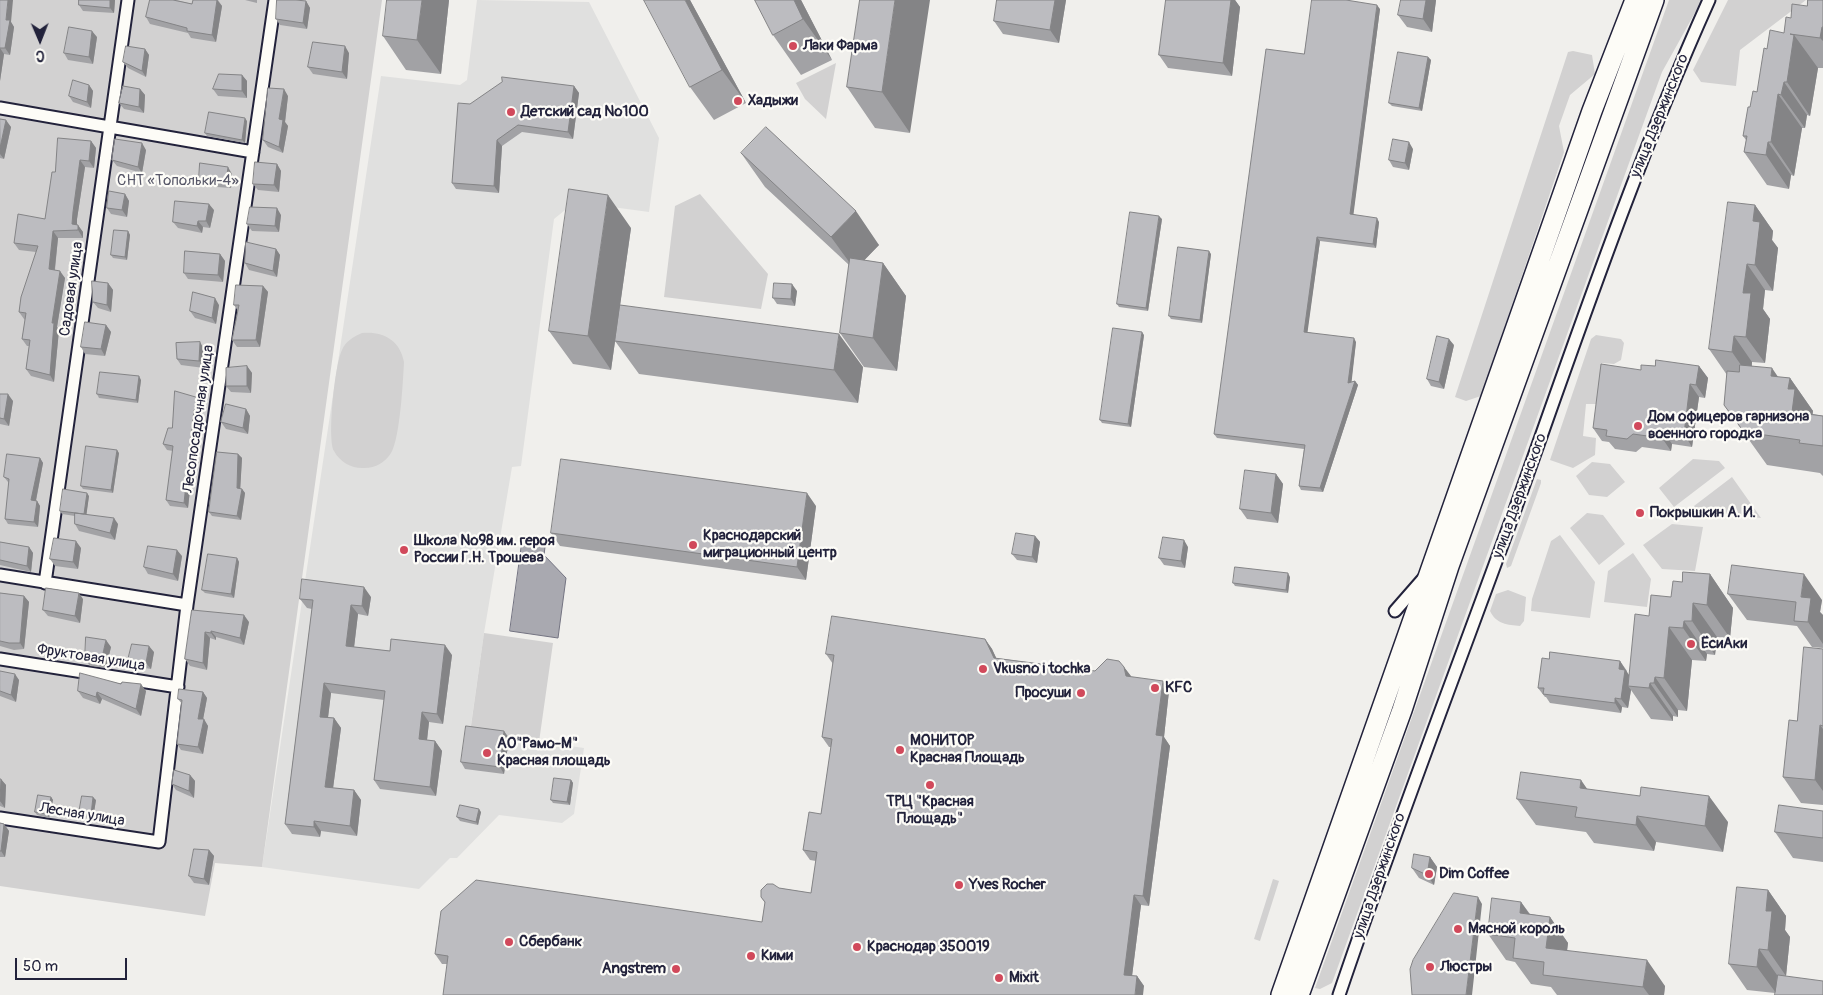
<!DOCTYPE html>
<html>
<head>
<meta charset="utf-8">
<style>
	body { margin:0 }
	#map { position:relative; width:1823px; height:995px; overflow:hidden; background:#f0efec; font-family:Pangolin,sans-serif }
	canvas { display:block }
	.north { position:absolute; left:15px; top:15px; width:50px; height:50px; -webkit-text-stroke:4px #fdfcf7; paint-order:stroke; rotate:179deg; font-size:14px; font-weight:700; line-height:20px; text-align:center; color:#22223b }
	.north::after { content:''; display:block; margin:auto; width:18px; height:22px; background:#22223b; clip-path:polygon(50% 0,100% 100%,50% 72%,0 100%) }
	.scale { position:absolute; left:15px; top:958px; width:112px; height:22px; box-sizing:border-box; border:2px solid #22223b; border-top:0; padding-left:6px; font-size:15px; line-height:18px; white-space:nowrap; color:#22223b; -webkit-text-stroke:4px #fdfcf7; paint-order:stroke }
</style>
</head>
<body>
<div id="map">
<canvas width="1823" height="995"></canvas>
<div class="north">С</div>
<div class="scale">50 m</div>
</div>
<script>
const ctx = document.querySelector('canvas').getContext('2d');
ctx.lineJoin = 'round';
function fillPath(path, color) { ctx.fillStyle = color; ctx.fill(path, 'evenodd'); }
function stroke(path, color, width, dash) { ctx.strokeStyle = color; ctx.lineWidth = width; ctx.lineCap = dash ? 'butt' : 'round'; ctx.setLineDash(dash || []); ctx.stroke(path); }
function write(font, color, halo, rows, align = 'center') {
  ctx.font = font + ' Pangolin,sans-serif'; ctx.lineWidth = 4.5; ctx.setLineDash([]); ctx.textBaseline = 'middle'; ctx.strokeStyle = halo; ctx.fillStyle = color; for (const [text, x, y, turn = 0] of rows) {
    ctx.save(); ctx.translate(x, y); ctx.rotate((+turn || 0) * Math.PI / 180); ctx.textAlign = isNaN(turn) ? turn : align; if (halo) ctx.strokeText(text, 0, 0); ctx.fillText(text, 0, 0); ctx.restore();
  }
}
fillPath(new Path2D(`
	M 477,0 L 589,2 L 659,138 L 649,212 L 575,202 L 554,219 L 521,466 L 512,467 L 484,633 L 470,732 L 584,748 L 574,814 L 562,823 L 499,815 L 457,858 L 450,858 L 419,889 L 262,867 L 381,76 L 460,85 L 467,80 Z`), '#e0e0df');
fillPath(new Path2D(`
	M 0,0 L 382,0 L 262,867 L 215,863 L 205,916 L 0,886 Z
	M 1669,0 L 1702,0 L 1662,72 L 1332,983 L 1320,989 L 1315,988 Z
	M 1728,0 L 1806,0 L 1740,50 L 1736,86 L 1701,82 L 1693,70 Z
	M 1573,51 L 1592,55 L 1595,74 L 1570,95 L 1559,126 L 1564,152 L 1481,396 L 1466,401 L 1455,397 L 1568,52 Z
	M 836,63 L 826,119 L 805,99 L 796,83 Z
	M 700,194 L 768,274 L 761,309 L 664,297 L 675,206 Z
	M 362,333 C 383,331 400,340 404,362 C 403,381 400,439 391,453 C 385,463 374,469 362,468 C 351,468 340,462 334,451 C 327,439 335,363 342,350 C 346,341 353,337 362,333 Z
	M 1596,335 L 1621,339 L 1624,343 L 1621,360 L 1614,364 L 1602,363 L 1598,404 L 1586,404 L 1583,436 L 1596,438 L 1595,455 L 1573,468 L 1550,460 L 1591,339 Z
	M 1693,459 L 1719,461 L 1725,468 L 1674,507 L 1659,488 Z
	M 1592,462 L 1610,464 L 1625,482 L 1607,497 L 1589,495 L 1576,476 Z
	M 1732,477 L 1761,518 L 1696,511 L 1694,506 Z
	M 1537,479 L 1541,480 L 1541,483 L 1511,566 L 1507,568 L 1506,564 Z
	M 1587,513 L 1603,515 L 1625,544 L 1599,565 L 1570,528 Z
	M 1672,524 L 1703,527 L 1695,571 L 1662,569 L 1643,545 Z
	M 1560,535 L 1595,582 L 1590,618 L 1531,611 L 1532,599 L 1551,541 Z
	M 1633,553 L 1651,579 L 1647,607 L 1604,602 L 1608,571 Z
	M 1508,590 L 1526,597 L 1524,621 L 1520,626 C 1508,625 1496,624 1490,611 L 1496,594 Z
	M 484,633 L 553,643 L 539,742 L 470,733 Z
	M 1273,879 L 1279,881 L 1260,941 L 1254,939 Z`), '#d2d1d1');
const water = new Path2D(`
	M 523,536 L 546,539 L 544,555 L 566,578 L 558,638 L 510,631 Z`);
fillPath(water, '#a9a9b0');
stroke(water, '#737381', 1);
const minor = new Path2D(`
	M 0,108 L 253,152
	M 0,575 L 187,605
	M 45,583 L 128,0
	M 1395,611 L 1423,579
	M 0,659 L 178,687
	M 0,818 L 159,842 L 187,605 L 275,0
	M 1339,995 C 1393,835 1454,677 1512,518 C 1574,345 1633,169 1709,0`);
const primary = new Path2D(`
	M 1281,995 L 1592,111 L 1635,0
	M 1299,995 L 1402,710 L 1449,566 L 1654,0`);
stroke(minor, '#22223b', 15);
stroke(primary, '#22223b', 22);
stroke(minor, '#fdfcf7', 11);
stroke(primary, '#fdfcf7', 19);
fillPath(new Path2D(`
	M 0,0 L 11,22 L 14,27 L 10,55 L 4,54 L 0,81 Z
	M 115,0 L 114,13 L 83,11 L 79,5 Z
	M 150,0 L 176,0 L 192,4 L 193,0 L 218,0 L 222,6 L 216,42 L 191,38 L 188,33 L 150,24 L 146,17 Z
	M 245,0 L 257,0 L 257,3 Z
	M 449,0 L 441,74 L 406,70 L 383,36 Z
	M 690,0 L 746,103 L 714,120 L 690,87 Z
	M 755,0 L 801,0 L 832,60 L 801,75 L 773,35 Z
	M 860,0 L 910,133 L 875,128 L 847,87 Z
	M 997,0 L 1066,0 L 1059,43 L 1003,34 L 994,21 Z
	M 1166,0 L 1235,0 L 1240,7 L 1232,76 L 1168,68 L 1159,55 Z
	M 1436,0 L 1432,32 L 1407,27 L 1398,15 Z
	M 1823,0 L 1823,68 L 1818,68 L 1810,116 L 1807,115 L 1805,128 L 1802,128 L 1794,176 L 1791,175 L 1789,189 L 1767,185 L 1744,152 L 1746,140 L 1743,136 L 1750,107 L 1757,92 L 1767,49 L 1784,33 L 1791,18 L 1807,6 Z
	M 306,1 L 310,8 L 307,29 L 280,25 L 276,19 Z
	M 1380,9 L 1353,214 L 1379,222 L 1376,248 L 1320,241 L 1307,332 L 1356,342 L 1351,382 L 1355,381 L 1358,385 L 1323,492 L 1301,490 L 1299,486 L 1304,449 L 1217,438 L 1214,434 L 1304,54 Z
	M 97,37 L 93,64 L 68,60 L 64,53 Z
	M 145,49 L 149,55 L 146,77 L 128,68 L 123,62 Z
	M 349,53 L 347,79 L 313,74 L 308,67 Z
	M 1428,57 L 1431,60 L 1422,111 L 1392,106 L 1389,103 Z
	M 242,75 L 247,81 L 247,98 L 218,96 L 213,89 Z
	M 89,85 L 93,91 L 91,108 L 73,102 L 69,96 Z
	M 574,86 L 579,93 L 573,139 L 522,132 L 502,146 L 499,193 L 456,189 L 452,183 L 470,104 Z
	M 140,89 L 145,95 L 144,113 L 124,109 L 119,103 Z
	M 288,96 L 285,122 L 288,126 L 283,153 L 268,147 L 263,140 Z
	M 0,119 L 11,127 L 4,159 L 0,158 Z
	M 247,121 L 245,143 L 207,136 L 205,133 Z
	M 91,141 L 96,148 L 94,168 L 85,167 L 77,219 L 77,225 L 83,232 L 83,238 L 58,238 L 55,270 L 65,278 L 57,327 L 59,330 L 54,382 L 31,376 L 26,369 L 29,346 L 27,346 L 22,339 L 25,320 L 24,319 L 19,312 L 36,252 L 19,250 L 14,243 L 45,219 Z
	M 1413,149 L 1409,170 L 1393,167 L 1389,160 Z
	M 146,150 L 142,173 L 117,166 L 112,160 Z
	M 741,153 L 879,245 L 864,260 L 883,263 L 906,296 L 897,371 L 864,367 L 840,333 L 849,265 L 765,187 Z
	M 277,164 L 281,171 L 279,192 L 258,190 L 253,184 Z
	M 232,174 L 231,188 L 203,186 L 199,179 Z
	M 125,194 L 129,201 L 127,217 L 111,214 L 107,208 Z
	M 1755,205 L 1773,231 L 1772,240 L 1778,248 L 1773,291 L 1765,290 L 1763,309 L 1770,319 L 1765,363 L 1752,362 L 1752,366 L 1778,377 L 1790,378 L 1813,411 L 1813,414 L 1823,416 L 1823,476 L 1820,473 L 1767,465 L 1724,405 L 1727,375 L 1709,349 Z
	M 214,210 L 210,228 L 203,227 L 202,233 L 178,228 L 173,222 Z
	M 281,215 L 279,232 L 252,231 L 247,224 Z
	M 1162,219 L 1148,311 L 1119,307 L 1117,304 Z
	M 631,228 L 620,305 L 863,367 L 858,403 L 639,374 L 615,341 L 611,370 L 573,364 L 549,331 Z
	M 128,231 L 130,235 L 127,260 L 113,258 L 111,255 Z
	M 276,249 L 280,255 L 277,277 L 249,270 L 245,263 Z
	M 220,254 L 225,261 L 223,282 L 188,279 L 184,273 Z
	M 1211,254 L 1202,323 L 1171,319 L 1169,316 Z
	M 108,283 L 113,290 L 111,312 L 98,308 L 93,302 Z
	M 263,286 L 268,292 L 260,347 L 237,347 L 232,340 L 238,311 L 234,305 Z
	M 797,291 L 795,306 L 777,304 L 773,298 Z
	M 219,305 L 216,324 L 195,318 L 190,311 Z
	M 106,325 L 111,332 L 105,356 L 85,354 L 81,347 Z
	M 1144,335 L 1131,427 L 1102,423 L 1100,420 Z
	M 1454,345 L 1444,389 L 1431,386 L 1427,379 Z
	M 204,349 L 204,368 L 181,365 L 177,359 Z
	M 247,366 L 252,373 L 251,393 L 231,392 L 226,386 Z
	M 1699,366 L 1708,378 L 1705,398 L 1699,397 L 1692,447 L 1672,444 L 1671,451 L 1642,447 L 1636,452 L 1615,449 L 1609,442 L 1602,441 L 1593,428 L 1641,370 Z
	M 141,380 L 138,403 L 99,398 L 97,394 Z
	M 0,394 L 13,401 L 9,426 L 0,424 Z
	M 199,398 L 203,403 L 200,416 L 198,416 L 188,508 L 170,506 L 166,500 L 173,451 L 167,450 L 163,444 L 172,428 Z
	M 246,409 L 250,416 L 248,434 L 226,429 L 221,422 Z
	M 119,453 L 113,493 L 83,489 L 81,486 Z
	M 238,454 L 242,458 L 240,489 L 242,489 L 245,493 L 241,520 L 212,516 L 209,512 Z
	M 40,458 L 43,463 L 36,501 L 37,501 L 40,506 L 38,527 L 8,524 L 5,519 L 9,483 L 8,482 L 4,477 Z
	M 1276,474 L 1283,484 L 1278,523 L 1247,519 L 1240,509 Z
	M 89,496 L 86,515 L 118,524 L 115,540 L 79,531 L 75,524 L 75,516 L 62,514 L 60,511 Z
	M 816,506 L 806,580 L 560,546 L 551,533 Z
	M 1035,536 L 1040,542 L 1037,563 L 1017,560 L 1012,554 Z
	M 0,542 L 29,547 L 33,553 L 31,572 L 0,565 Z
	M 1188,547 L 1185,568 L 1164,565 L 1159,558 Z
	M 81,548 L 78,569 L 55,566 L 50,559 Z
	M 182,556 L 178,581 L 148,574 L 144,567 Z
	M 237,558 L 239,562 L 234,598 L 205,593 L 202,590 Z
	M 1710,574 L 1733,608 L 1730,638 L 1717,637 L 1715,655 L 1707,654 L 1706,661 L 1692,660 L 1687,711 L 1678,710 L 1678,717 L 1673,716 L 1673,721 L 1651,719 L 1631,690 L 1628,708 L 1622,707 L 1621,713 L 1550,703 L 1546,697 L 1545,697 L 1538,688 L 1549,659 L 1620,661 L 1627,671 L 1627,672 L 1629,675 L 1649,616 L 1671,597 L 1682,582 Z
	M 1290,577 L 1288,593 L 1235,586 L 1233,583 Z
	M 0,593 L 24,596 L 29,602 L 24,649 L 14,650 L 0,646 Z
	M 1728,594 L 1822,600 L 1820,612 L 1823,615 L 1823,648 L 1812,647 L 1797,626 L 1747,620 Z
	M 371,597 L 368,616 L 358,614 L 354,647 L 390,651 L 452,655 L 443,724 L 429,722 L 427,740 L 435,741 L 442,751 L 436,796 L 380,789 L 374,780 L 384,700 L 331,693 L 328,717 L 334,718 L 341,728 L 333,788 L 354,790 L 361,800 L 357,836 L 321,831 L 320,837 L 292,834 L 285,824 L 312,609 L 307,608 L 300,599 Z
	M 83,599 L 80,623 L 48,616 L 43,610 Z
	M 192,610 L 249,622 L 244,645 L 216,637 L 216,640 L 210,638 L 207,670 L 190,666 L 185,659 Z
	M 985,639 L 992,649 L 996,658 L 1095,671 L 1124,667 L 1131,677 L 1169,691 L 1164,737 L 1170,746 L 1149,906 L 1141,905 L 1132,976 L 1137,976 L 1144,986 L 447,964 L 442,964 L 435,954 L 762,922 L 765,903 L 761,897 L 779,888 L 811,893 L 816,861 L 810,860 L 803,850 L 821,814 L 831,747 L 829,747 L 822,737 L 833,664 L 826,654 Z
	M 111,647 L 106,668 L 90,666 L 85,659 Z
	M 1823,649 L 1823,805 L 1801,803 L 1783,777 L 1797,721 Z
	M 154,652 L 151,669 L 133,666 L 128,660 Z
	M 0,671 L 19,680 L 16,702 L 0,696 Z
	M 121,684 L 146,691 L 141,716 L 102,699 L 100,704 L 83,698 L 78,691 Z
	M 203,692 L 207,698 L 203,719 L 208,726 L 203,754 L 181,750 L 177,744 L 182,704 L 178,699 Z
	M 509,738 L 504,774 L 465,769 L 461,762 Z
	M 190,775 L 195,781 L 194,798 L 176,790 L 172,784 Z
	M 0,779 L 6,785 L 5,808 L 0,806 Z
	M 571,780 L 573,783 L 570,805 L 553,803 L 551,800 Z
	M 1587,789 L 1728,822 L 1723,852 L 1656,842 L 1654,851 L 1594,843 L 1586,832 L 1536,825 L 1517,799 Z
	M 51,797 L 53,800 L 49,818 L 37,815 L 35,812 Z
	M 96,800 L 93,818 L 81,817 L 79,813 Z
	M 1823,811 L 1823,862 L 1793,858 L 1775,832 Z
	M 481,812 L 478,825 L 460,821 L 457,817 Z
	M 0,823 L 4,824 L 9,831 L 5,857 L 0,857 Z
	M 209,850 L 214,856 L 209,885 L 194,883 L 189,876 Z
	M 1430,857 L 1437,867 L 1434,885 L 1419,878 L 1412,868 Z
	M 1768,890 L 1786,916 L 1785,930 L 1790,937 L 1786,976 L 1775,993 L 1747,990 L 1729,964 Z
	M 1521,902 L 1530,914 L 1550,917 L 1568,943 L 1567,951 L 1665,986 L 1664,995 L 1557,995 L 1551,987 L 1531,984 L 1515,962 L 1506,960 L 1488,934 Z`), '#a2a2a5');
fillPath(new Path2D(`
	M 8,0 L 13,0 L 11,22 L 14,27 L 10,55 L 5,48 L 6,20 Z
	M 110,0 L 115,0 L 114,13 L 110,8 Z
	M 217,0 L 222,6 L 216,42 L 212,35 Z
	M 422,0 L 449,0 L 441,74 L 417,40 Z
	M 685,0 L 690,0 L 746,103 L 722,70 Z
	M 794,0 L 801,0 L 832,60 L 803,19 Z
	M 895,0 L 930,0 L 910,133 L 882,92 Z
	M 1055,0 L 1066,0 L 1059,43 L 1050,30 Z
	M 1231,0 L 1235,0 L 1240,7 L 1232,76 L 1223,63 Z
	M 1426,0 L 1436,0 L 1432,32 L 1423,19 Z
	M 306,1 L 310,8 L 307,29 L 303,23 Z
	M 1377,5 L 1380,9 L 1353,218 L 1350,214 Z
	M 1822,27 L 1823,28 L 1823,41 L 1820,38 Z
	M 92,31 L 97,37 L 93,64 L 89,57 Z
	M 1794,35 L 1818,68 L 1810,116 L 1787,82 Z
	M 345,46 L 349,53 L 347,79 L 342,72 Z
	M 0,48 L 4,54 L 0,81 Z
	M 145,49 L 149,55 L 146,77 L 142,71 Z
	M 1428,57 L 1431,60 L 1422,111 L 1419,108 Z
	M 242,75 L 247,81 L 247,98 L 242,91 Z
	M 1784,82 L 1807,115 L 1805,128 L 1781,95 Z
	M 89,85 L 93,91 L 91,108 L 87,102 Z
	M 574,86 L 579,93 L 573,139 L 568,132 Z
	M 140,89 L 145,95 L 144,113 L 139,107 Z
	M 284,89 L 288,96 L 285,122 L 288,126 L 283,153 L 279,147 L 279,119 Z
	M 1778,94 L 1802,128 L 1794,176 L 1771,142 Z
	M 245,118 L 247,121 L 245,143 L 242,140 Z
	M 6,120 L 11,127 L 4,159 L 0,154 L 0,148 Z
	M 497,140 L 502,146 L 499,193 L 494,186 Z
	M 91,141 L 96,148 L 94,168 L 89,161 Z
	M 1409,142 L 1413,149 L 1409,170 L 1405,163 Z
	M 1768,142 L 1791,175 L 1789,189 L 1766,155 Z
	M 142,143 L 146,150 L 142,173 L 138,167 Z
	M 80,160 L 85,167 L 77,219 L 77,231 L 72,224 L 73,212 Z
	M 277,164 L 281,171 L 279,192 L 274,185 Z
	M 228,167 L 232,174 L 231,188 L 226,182 Z
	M 125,194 L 129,201 L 127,217 L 122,210 Z
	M 608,195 L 631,228 L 611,370 L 588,336 Z
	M 209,204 L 214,210 L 210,228 L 206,221 Z
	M 1755,205 L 1773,231 L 1772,240 L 1778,248 L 1773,291 L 1755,265 L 1753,221 Z
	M 277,208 L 281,215 L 279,232 L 275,226 Z
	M 856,211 L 879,245 L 855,270 L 831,237 Z
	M 1159,216 L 1162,219 L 1148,311 L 1146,308 Z
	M 1377,218 L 1379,222 L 1376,248 L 1373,244 Z
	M 198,221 L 203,227 L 202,233 L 197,226 Z
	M 78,225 L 83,232 L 83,238 L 78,230 Z
	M 53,231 L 58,238 L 54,276 L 49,269 Z
	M 128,231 L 130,235 L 127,260 L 125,257 Z
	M 1317,237 L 1320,241 L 1307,336 L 1304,332 Z
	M 276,249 L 280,255 L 277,277 L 273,271 Z
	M 1209,251 L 1211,254 L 1202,323 L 1200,320 Z
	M 220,254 L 225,261 L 223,282 L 218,275 Z
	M 883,263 L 906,296 L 897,371 L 873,338 Z
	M 1747,264 L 1765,290 L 1763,309 L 1770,319 L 1765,363 L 1746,337 L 1743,293 Z
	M 60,271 L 65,278 L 57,327 L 59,330 L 54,382 L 50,375 L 52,323 Z
	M 108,283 L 113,290 L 111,312 L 107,305 Z
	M 792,284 L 797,291 L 795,306 L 791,299 Z
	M 263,286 L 268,292 L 260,347 L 256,340 Z
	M 215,298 L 219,305 L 216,324 L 212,318 Z
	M 106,325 L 111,332 L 105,356 L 101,349 Z
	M 1142,332 L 1144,335 L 1131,427 L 1128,424 Z
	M 839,334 L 863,367 L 858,403 L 834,370 Z
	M 1734,336 L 1752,362 L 1750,378 L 1732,352 Z
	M 1354,338 L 1356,342 L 1351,387 L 1348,383 Z
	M 1449,339 L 1454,345 L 1444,389 L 1439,382 Z
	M 200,342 L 204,349 L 204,368 L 199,361 Z
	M 247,366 L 252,373 L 251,393 L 247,386 Z
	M 1699,366 L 1708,378 L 1705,398 L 1696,385 Z
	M 1772,368 L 1793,399 L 1788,389 L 1790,378 L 1813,411 L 1812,415 L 1792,412 L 1771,376 Z
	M 139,376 L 141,380 L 138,403 L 136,400 Z
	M 1355,381 L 1358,385 L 1323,492 L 1320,488 Z
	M 1690,384 L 1699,397 L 1692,447 L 1684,434 Z
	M 8,394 L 13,401 L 9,426 L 4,419 Z
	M 199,398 L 203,403 L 200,416 L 196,411 Z
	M 246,409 L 250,416 L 248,434 L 243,428 Z
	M 194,410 L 198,416 L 188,508 L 184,503 Z
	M 1663,431 L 1672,444 L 1671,451 L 1662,438 Z
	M 117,450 L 119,453 L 113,493 L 111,490 Z
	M 238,454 L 242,458 L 240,493 L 237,488 Z
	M 40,458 L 43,463 L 35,505 L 31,500 Z
	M 1276,474 L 1283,484 L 1278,523 L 1271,513 Z
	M 242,489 L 245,493 L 241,520 L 237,516 Z
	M 87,493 L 89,496 L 86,518 L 84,514 Z
	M 807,493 L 816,506 L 806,580 L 797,567 Z
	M 37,501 L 40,506 L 38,527 L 34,522 Z
	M 114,518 L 118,524 L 115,540 L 110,533 Z
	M 1035,536 L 1040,542 L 1037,563 L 1032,557 Z
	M 1184,540 L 1188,547 L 1185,568 L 1181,561 Z
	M 76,541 L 81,548 L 78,569 L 73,562 Z
	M 29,547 L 33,553 L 31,572 L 27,566 Z
	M 177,550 L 182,556 L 178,581 L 173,574 Z
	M 237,558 L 239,562 L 234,598 L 231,594 Z
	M 1288,573 L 1290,577 L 1288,593 L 1286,590 Z
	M 1710,574 L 1733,608 L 1730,638 L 1707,605 Z
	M 1804,574 L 1822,600 L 1820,612 L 1823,615 L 1823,644 L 1808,622 L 1801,597 Z
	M 364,587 L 371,597 L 368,616 L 362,606 Z
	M 79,593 L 83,599 L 80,623 L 75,616 Z
	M 24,596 L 29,602 L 24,649 L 20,643 Z
	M 1693,603 L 1717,637 L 1715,655 L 1692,621 Z
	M 351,605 L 358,614 L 353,656 L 346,646 Z
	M 244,615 L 249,622 L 244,645 L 240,638 Z
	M 1684,621 L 1707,654 L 1706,661 L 1683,628 Z
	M 1669,627 L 1692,660 L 1687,711 L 1664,678 Z
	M 211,631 L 216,637 L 216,640 L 211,633 Z
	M 205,632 L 210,638 L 207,670 L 203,663 Z
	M 985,639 L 992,649 L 1001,668 L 994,658 Z
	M 106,640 L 111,647 L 106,668 L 101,662 Z
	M 445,645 L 452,655 L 443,724 L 437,714 Z
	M 149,646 L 154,652 L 151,669 L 146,663 Z
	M 1620,661 L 1632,680 L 1628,686 L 1631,690 L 1628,708 L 1621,699 L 1619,669 Z
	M 1124,667 L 1131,676 L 1132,686 L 1126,676 Z
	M 15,674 L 19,680 L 16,702 L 11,695 Z
	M 1655,677 L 1678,710 L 1678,717 L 1654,683 Z
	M 1163,681 L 1169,691 L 1164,737 L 1170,746 L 1149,906 L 1143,896 L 1156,735 Z
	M 324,683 L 331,693 L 327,726 L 320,717 Z
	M 1650,683 L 1673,716 L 1673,721 L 1649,688 Z
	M 141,684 L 146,691 L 141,716 L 136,709 Z
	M 97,692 L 102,699 L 100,704 L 96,697 Z
	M 203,692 L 207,698 L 202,725 L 198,719 Z
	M 1615,698 L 1622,707 L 1621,713 L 1615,703 Z
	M 422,712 L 429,722 L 426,749 L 419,739 Z
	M 334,718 L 341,728 L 332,796 L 325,787 Z
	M 204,719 L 208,726 L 203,754 L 198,747 Z
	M 1820,725 L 1823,729 L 1823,791 L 1815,780 Z
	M 504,731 L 509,738 L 504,774 L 500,767 Z
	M 435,741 L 442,751 L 436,796 L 430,787 Z
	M 190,775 L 195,781 L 194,798 L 189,791 Z
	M 1,779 L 6,785 L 5,808 L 0,801 Z
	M 571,780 L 573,783 L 570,805 L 567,802 Z
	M 1581,780 L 1599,806 L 1580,788 Z
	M 354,790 L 361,800 L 357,836 L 350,826 Z
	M 1709,796 L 1728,822 L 1723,852 L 1705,826 Z
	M 51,797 L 53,800 L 49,818 L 47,814 Z
	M 93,797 L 96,800 L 93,818 L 91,815 Z
	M 479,809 L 481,812 L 478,825 L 476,822 Z
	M 1637,816 L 1656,842 L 1654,851 L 1636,825 Z
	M 314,821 L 321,831 L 320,837 L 314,827 Z
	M 4,824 L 9,831 L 5,857 L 1,851 Z
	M 209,850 L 214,856 L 209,885 L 204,879 Z
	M 1430,857 L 1437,867 L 1434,885 L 1427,875 Z
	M 1768,890 L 1786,916 L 1785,930 L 1790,937 L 1786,976 L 1768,950 L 1766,911 Z
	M 1134,895 L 1141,905 L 1131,984 L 1124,975 Z
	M 1478,897 L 1482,904 L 1472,995 L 1466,995 Z
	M 1521,902 L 1539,928 L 1520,913 Z
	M 1550,917 L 1568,943 L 1564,974 L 1546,948 Z
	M 1759,949 L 1777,975 L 1776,993 L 1757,967 Z
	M 1647,960 L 1665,986 L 1664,995 L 1649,995 L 1643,987 Z
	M 1137,976 L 1144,986 L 1143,995 L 1135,995 Z`), '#848486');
const building = new Path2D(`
	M 0,0 L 8,0 L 6,20 L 10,20 L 5,48 L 0,48 Z
	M 79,0 L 110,0 L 110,8 L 79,5 Z
	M 150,0 L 173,0 L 192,4 L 193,0 L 217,0 L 212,35 L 187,31 L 187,28 L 146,17 Z
	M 277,0 L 296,0 L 306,1 L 303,23 L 276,19 Z
	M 387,0 L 422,0 L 417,40 L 383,36 Z
	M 644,0 L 685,0 L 722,70 L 690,87 Z
	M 755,0 L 794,0 L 803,19 L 773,35 Z
	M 860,0 L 895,0 L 882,92 L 847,87 Z
	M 997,0 L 1055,0 L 1050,30 L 994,21 Z
	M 1166,0 L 1231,0 L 1223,63 L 1159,55 Z
	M 1312,0 L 1346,0 L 1377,5 L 1350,214 L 1377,218 L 1373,244 L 1317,237 L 1304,332 L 1354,338 L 1348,383 L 1355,381 L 1320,488 L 1299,486 L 1305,445 L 1214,434 L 1266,49 L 1304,54 Z
	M 1401,0 L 1426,0 L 1423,19 L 1398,15 Z
	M 1808,0 L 1823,0 L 1823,27 L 1822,27 L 1820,38 L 1790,34 L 1794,35 L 1787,82 L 1784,82 L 1781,95 L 1778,94 L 1771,142 L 1768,142 L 1766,155 L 1744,152 L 1747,136 L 1743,136 L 1748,107 L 1750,107 L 1753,91 L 1757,92 L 1764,48 L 1767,49 L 1770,30 L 1784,33 L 1786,17 L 1791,18 L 1792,4 L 1807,6 Z
	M 69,27 L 92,31 L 89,57 L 64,53 Z
	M 313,42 L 345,46 L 342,72 L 308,67 Z
	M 126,46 L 145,49 L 142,71 L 123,62 Z
	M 1398,52 L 1428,57 L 1419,108 L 1389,103 Z
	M 219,74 L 242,75 L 242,91 L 213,89 Z
	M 502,77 L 574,86 L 568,132 L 518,125 L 497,140 L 494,186 L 452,183 L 458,103 L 470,104 L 502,82 Z
	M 73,80 L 89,85 L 87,102 L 69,96 Z
	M 123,86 L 140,89 L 139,107 L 119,103 Z
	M 268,88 L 284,89 L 279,119 L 283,120 L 279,147 L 263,140 Z
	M 209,112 L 245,118 L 242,140 L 205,133 Z
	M 0,119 L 6,120 L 0,148 Z
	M 766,127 L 856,211 L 831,237 L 741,153 Z
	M 58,138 L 91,141 L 89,161 L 80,160 L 73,212 L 72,224 L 78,225 L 78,230 L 53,231 L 49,269 L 60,271 L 52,323 L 54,323 L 50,375 L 26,369 L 30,340 L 22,339 L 26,313 L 19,312 L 21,297 L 38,246 L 14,243 L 18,214 L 45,219 L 52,172 L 55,172 Z
	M 115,139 L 142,143 L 138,167 L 112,160 Z
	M 1393,139 L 1409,142 L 1405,163 L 1389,160 Z
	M 255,162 L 277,164 L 274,185 L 253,184 Z
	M 200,163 L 228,167 L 226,182 L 199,179 Z
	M 569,189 L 608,195 L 588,336 L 549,331 Z
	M 109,191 L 125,194 L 122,210 L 107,208 Z
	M 175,201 L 209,204 L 206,221 L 198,221 L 197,226 L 173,222 Z
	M 1728,202 L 1755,205 L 1753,221 L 1760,222 L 1755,265 L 1747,264 L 1743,293 L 1751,293 L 1746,337 L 1734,336 L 1732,352 L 1709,349 Z
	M 250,207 L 277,208 L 275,226 L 247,224 Z
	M 1130,212 L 1159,216 L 1146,308 L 1117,304 Z
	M 114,230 L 128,231 L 125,257 L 111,255 Z
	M 246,242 L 276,249 L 273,271 L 245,263 Z
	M 1178,247 L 1209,251 L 1200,320 L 1169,316 Z
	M 185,251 L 220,254 L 218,275 L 184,273 Z
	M 850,258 L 883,263 L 873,338 L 840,333 Z
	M 92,281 L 108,283 L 107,305 L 93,302 Z
	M 774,283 L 792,284 L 791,299 L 773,298 Z
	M 236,285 L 263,286 L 256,340 L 232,340 L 239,305 L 234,305 Z
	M 193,292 L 215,298 L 212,318 L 190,311 Z
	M 620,305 L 839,334 L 834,370 L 615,341 Z
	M 85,322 L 106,325 L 101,349 L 81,347 Z
	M 1113,328 L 1142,332 L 1128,424 L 1100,420 Z
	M 1437,336 L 1449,339 L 1439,382 L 1427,379 Z
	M 200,342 L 199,361 L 177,359 L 176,343 Z
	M 1656,360 L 1699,366 L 1696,385 L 1690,384 L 1684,434 L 1663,431 L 1662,438 L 1633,434 L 1627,439 L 1606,436 L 1607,430 L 1593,428 L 1601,364 L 1641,370 L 1641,365 L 1655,366 Z
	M 1740,365 L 1772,368 L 1771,376 L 1790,378 L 1788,389 L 1795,389 L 1792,412 L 1823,416 L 1823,446 L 1799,443 L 1800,440 L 1744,432 L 1724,405 L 1727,371 L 1739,372 Z
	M 247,366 L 247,386 L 226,386 L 226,368 Z
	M 100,372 L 139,376 L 136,400 L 97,394 Z
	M 175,391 L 199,398 L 196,411 L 194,410 L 184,503 L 166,500 L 173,446 L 163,444 L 168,428 L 172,428 Z
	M 0,394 L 8,394 L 4,419 L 0,418 Z
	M 226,404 L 246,409 L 243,428 L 221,422 Z
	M 86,446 L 117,450 L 111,490 L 81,486 Z
	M 217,452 L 238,454 L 237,488 L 242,489 L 237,516 L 209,512 Z
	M 7,454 L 40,458 L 31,500 L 37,501 L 34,522 L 5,519 L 9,479 L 4,477 Z
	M 561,459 L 807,493 L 797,567 L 551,533 Z
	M 1245,470 L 1276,474 L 1271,513 L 1240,509 Z
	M 63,489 L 87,493 L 84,514 L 60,511 Z
	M 75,513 L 114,518 L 110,533 L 75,524 Z
	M 1016,533 L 1035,536 L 1032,557 L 1012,554 Z
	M 1163,537 L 1184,540 L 1181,561 L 1159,558 Z
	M 54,538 L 76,541 L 73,562 L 50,559 Z
	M 0,542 L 29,547 L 27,566 L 0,560 Z
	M 148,546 L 177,550 L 173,574 L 144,567 Z
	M 208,554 L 237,558 L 231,594 L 202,590 Z
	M 1732,565 L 1804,574 L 1801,597 L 1811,598 L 1808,622 L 1794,621 L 1796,602 L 1728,594 Z
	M 1235,567 L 1288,573 L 1286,590 L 1233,583 Z
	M 1683,572 L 1710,574 L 1707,605 L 1693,603 L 1692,621 L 1684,621 L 1683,628 L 1669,627 L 1664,678 L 1655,677 L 1654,683 L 1650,683 L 1649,688 L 1628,686 L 1635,614 L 1649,616 L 1651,595 L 1671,597 L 1673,581 L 1682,582 Z
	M 302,579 L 364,587 L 362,606 L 351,605 L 346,646 L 390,651 L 391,639 L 445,645 L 437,714 L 422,712 L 419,739 L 435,741 L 430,787 L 374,780 L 385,691 L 324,683 L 320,717 L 334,718 L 325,787 L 354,790 L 350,826 L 314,821 L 314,827 L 285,824 L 313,600 L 300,599 Z
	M 46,588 L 79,593 L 75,616 L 43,610 Z
	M 0,593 L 24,596 L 20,643 L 9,643 L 0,641 Z
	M 192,610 L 244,615 L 240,638 L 211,631 L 211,633 L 205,632 L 203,663 L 185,659 Z
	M 832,616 L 985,639 L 994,658 L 1095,671 L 1107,659 L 1119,661 L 1124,667 L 1126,676 L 1163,681 L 1156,735 L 1163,736 L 1143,896 L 1134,895 L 1124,975 L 1137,976 L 1135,995 L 443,995 L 448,956 L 435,954 L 441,911 L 476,880 L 762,922 L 765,902 L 761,897 L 761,890 L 767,884 L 773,884 L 779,888 L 811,893 L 817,852 L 803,850 L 809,812 L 821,814 L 832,739 L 822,737 L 834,655 L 826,654 Z
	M 86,637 L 106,640 L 101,662 L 85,659 Z
	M 132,644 L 149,646 L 146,663 L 128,660 Z
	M 1804,647 L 1823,649 L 1823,726 L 1820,725 L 1815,780 L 1783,777 L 1789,720 L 1797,721 Z
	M 1550,652 L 1620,661 L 1619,669 L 1625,670 L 1621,699 L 1615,698 L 1615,703 L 1543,694 L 1544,688 L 1538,688 L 1542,658 L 1549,659 Z
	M 0,671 L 15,674 L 11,695 L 0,691 Z
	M 80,673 L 121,684 L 122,682 L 141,684 L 136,709 L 97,692 L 96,697 L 78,691 Z
	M 179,689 L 203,692 L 198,719 L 204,719 L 198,747 L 177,744 L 182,700 L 178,699 Z
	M 466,726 L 504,731 L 500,767 L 461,762 Z
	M 174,770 L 190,775 L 189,791 L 172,784 Z
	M 1521,772 L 1581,780 L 1580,788 L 1640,796 L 1641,787 L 1709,796 L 1705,826 L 1637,816 L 1636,825 L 1575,817 L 1577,807 L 1517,799 Z
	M 554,778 L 571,780 L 567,802 L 551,800 Z
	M 0,779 L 1,779 L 0,801 Z
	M 38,795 L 51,797 L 47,814 L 35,812 Z
	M 82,796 L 93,797 L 91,815 L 79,813 Z
	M 460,805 L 479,809 L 476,822 L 457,817 Z
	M 1779,805 L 1823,811 L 1823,838 L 1775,832 Z
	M 0,823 L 4,824 L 1,851 L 0,851 Z
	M 194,849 L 209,850 L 204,879 L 189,876 Z
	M 1414,854 L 1430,857 L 1427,875 L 1412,868 Z
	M 1737,887 L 1768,890 L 1766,911 L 1772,911 L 1768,950 L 1759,949 L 1757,967 L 1729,964 Z
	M 1454,893 L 1478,897 L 1466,995 L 1412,995 L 1410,969 L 1413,960 Z
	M 1492,898 L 1521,902 L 1520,913 L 1550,917 L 1546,948 L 1647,960 L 1643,987 L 1543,975 L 1544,962 L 1513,958 L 1515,938 L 1488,934 Z
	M 1778,975 L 1823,981 L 1823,995 L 1775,995 Z`);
fillPath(building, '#bcbcc0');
stroke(building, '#848486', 1);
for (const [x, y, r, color] of [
	[793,46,5,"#d1495b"],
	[738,101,5,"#d1495b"],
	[511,112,5,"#d1495b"],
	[1638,426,5,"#d1495b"],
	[1640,513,5,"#d1495b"],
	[693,545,5,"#d1495b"],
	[404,550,5,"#d1495b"],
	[1691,644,5,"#d1495b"],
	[983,669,5,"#d1495b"],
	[1155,688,5,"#d1495b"],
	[1081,693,5,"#d1495b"],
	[900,750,5,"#d1495b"],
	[487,753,5,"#d1495b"],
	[930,785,5,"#d1495b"],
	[1429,874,5,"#d1495b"],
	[959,885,5,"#d1495b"],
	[1458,929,5,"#d1495b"],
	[509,942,5,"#d1495b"],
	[857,947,5,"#d1495b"],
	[751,956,5,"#d1495b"],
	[1430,967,5,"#d1495b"],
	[676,969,5,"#d1495b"],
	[999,978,5,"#d1495b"]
]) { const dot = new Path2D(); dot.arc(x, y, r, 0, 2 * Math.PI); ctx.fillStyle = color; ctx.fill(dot); stroke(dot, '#fdfcf7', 2); }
write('bold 15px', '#22223b', '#fdfcf7', [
	["Лаки Фарма",803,46],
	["Хадыжи",748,101],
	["Детский сад №100",521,112],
	["Дом офицеров гарнизона",1648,417],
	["военного городка",1648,434],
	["Покрышкин А. И.",1650,513],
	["Краснодарский",703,536],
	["миграционный центр",703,553],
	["Школа №98 им. героя",414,541],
	["России Г.Н. Трошева",414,558],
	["ЁсиАки",1701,644],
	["Vkusno i tochka",993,669],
	["KFC",1165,688],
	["Просуши",1071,693,"right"],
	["МОНИТОР",910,741],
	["Красная Площадь",910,758],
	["АО\"Рамо-М\"",497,744],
	["Красная площадь",497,761],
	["ТРЦ \"Красная",930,802,"center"],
	["Площадь\"",930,819,"center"],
	["Dim Coffee",1439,874],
	["Yves Rocher",969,885],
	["Мясной король",1468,929],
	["Сбербанк",519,942],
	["Краснодар 350019",867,947],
	["Кими",761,956],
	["Люстры",1440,967],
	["Angstrem",666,969,"right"],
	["Mixit",1009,978]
], 'left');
write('15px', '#22223b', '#fdfcf7', [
	["улица Дзержинского",1660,116,-68],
	["Садовая улица",72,289,-82],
	["Лесопосадочная улица",199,419,-82],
	["улица Дзержинского",1520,496,-70],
	["Фруктовая улица",91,658,9],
	["Лесная улица",82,815,9],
	["улица Дзержинского",1380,876,-71]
]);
write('15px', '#575768', '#fdfcf7', [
	["СНТ «Топольки-4»",178,181]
]);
</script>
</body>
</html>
